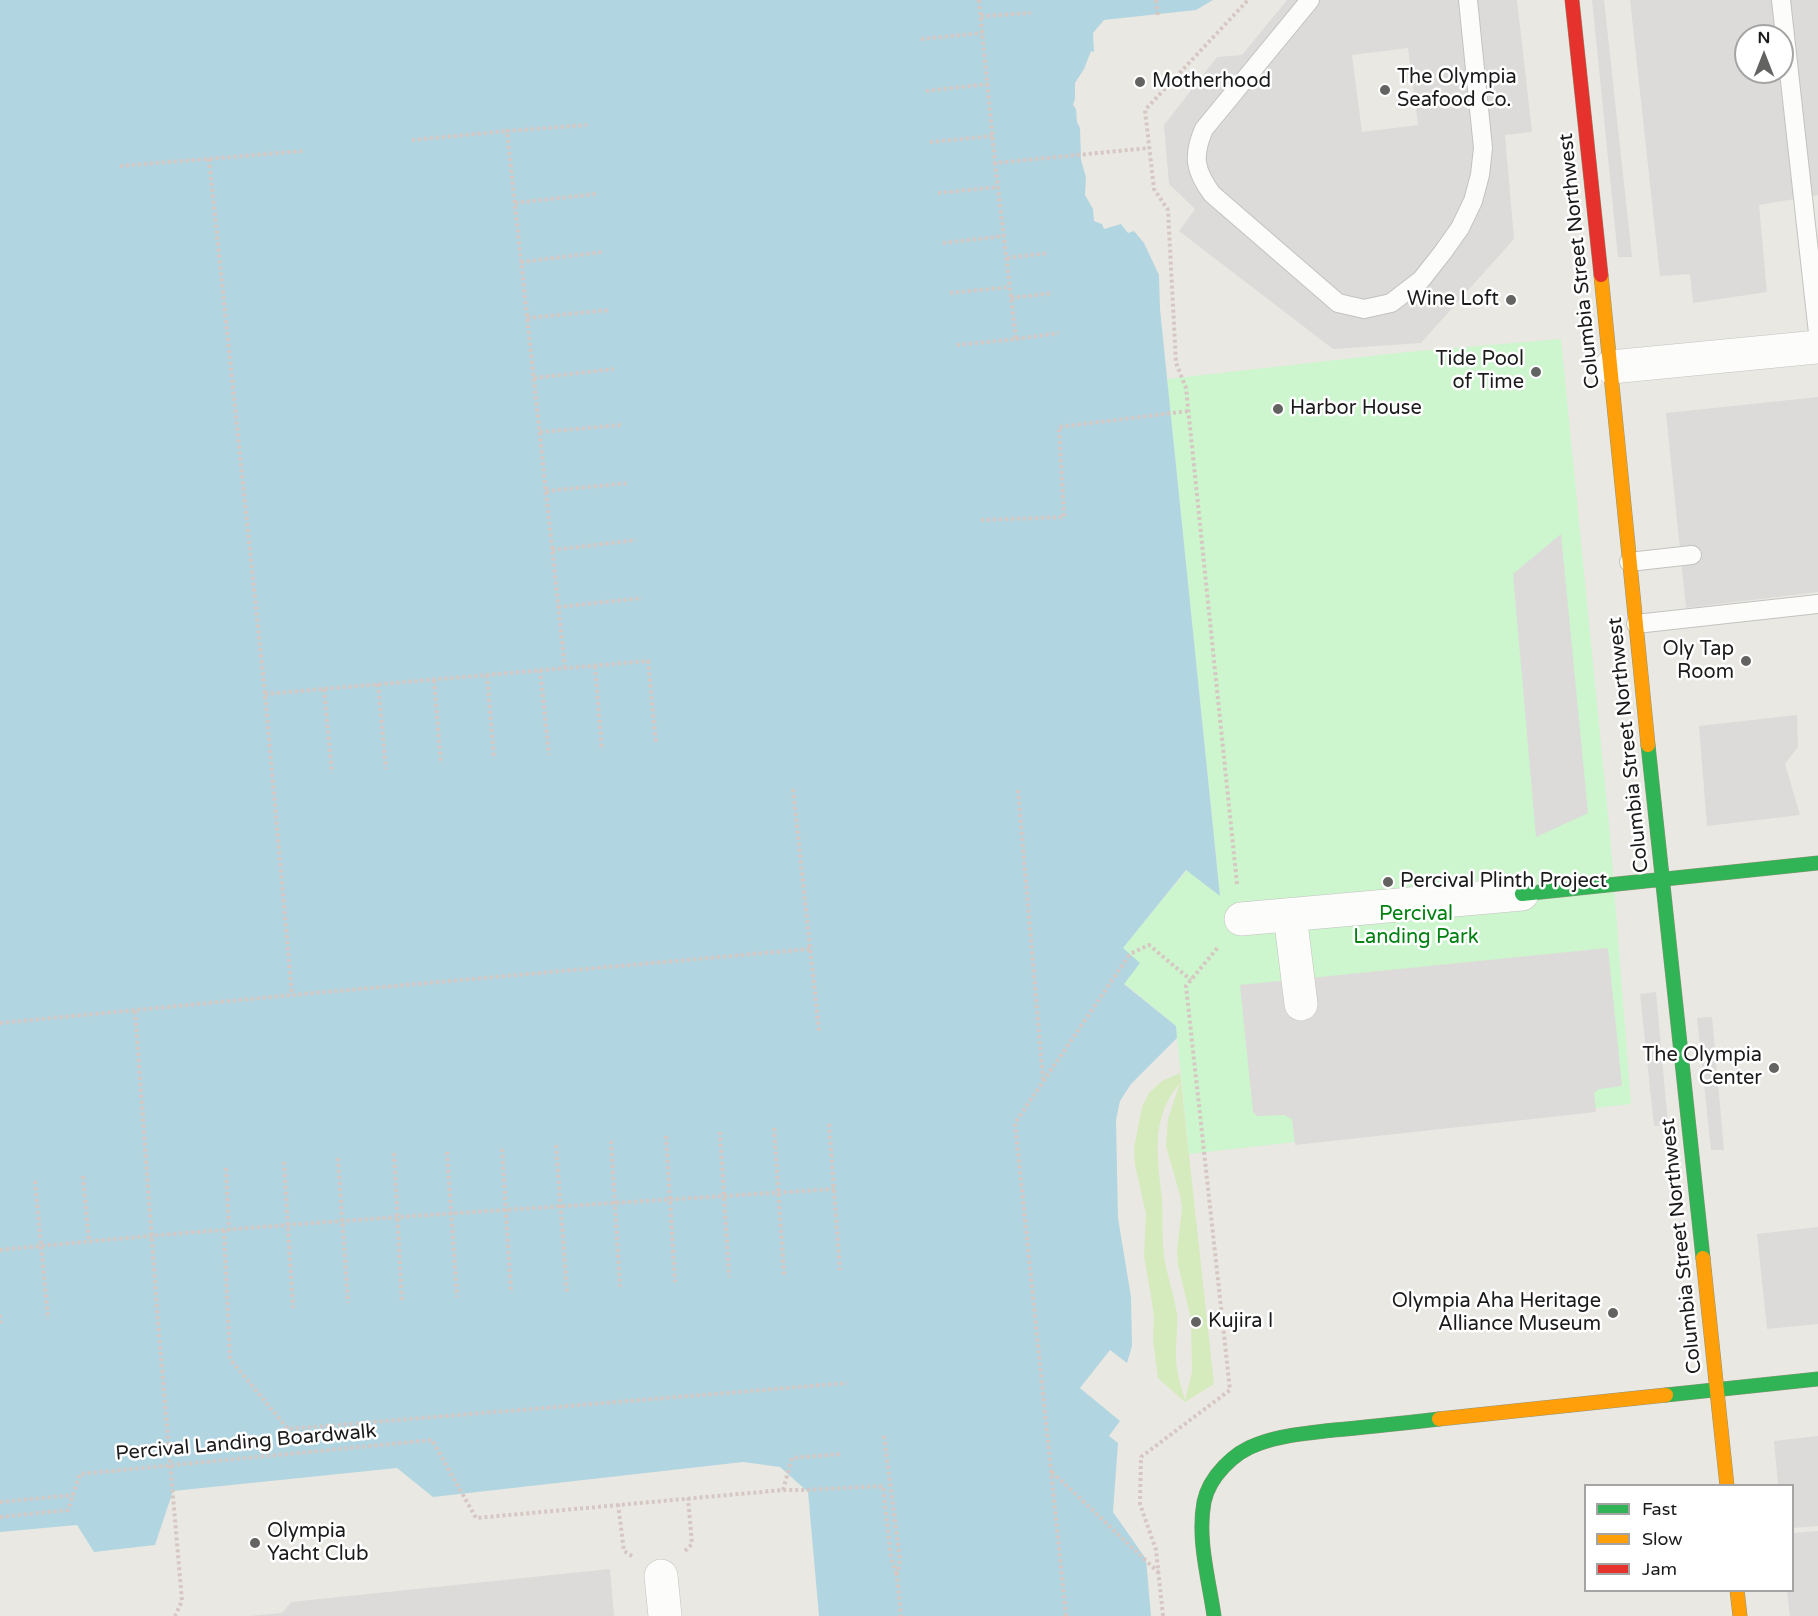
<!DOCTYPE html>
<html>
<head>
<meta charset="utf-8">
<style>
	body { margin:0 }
	#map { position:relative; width:1818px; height:1616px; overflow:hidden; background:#eae8e2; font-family:"Varela Round",sans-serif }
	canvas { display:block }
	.legend { position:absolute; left:1584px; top:1484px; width:210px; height:108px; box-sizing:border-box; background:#fff; border:2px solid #a4a4a4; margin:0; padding:8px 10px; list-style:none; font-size:18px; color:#1b1b1b }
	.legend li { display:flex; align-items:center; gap:12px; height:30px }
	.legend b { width:30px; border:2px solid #a4a4a4 }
	.north { position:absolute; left:1734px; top:24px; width:60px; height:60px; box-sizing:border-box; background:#fff; border:2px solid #a4a4a4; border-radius:50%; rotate:0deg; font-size:16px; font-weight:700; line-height:24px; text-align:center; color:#1b1b1b }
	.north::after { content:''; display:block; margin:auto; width:21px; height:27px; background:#636361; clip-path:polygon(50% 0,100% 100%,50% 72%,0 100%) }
</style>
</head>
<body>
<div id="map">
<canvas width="1818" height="1616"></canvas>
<ul class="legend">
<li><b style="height:8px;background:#30b455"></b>Fast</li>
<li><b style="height:8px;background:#ff9f0a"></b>Slow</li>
<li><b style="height:8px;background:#e5322d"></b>Jam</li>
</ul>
<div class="north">N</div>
</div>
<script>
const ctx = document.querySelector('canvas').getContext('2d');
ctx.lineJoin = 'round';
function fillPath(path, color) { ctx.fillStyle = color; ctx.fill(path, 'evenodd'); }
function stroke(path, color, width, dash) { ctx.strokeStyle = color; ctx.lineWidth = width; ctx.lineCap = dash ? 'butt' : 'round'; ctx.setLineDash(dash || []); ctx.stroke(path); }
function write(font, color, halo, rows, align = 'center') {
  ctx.font = font + ' "Varela Round",sans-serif'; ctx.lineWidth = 5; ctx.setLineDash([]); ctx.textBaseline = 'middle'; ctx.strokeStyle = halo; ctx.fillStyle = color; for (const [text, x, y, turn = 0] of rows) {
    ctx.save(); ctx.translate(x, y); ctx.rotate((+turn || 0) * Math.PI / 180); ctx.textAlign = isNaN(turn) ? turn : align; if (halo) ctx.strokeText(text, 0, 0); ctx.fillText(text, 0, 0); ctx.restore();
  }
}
fillPath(new Path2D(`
	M 1180,1073 L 1214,1384 L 1185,1402 L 1158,1378 L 1153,1340 L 1154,1318 L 1151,1296 L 1144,1256 L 1146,1214 L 1135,1165 L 1134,1148 L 1142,1107 L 1149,1093 L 1162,1081 ZM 1180,1083 L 1168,1119 L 1166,1146 L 1180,1195 L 1182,1208 L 1177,1251 L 1178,1264 L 1191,1320 L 1192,1372 L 1185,1400 C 1180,1385 1175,1366 1176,1351 C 1176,1338 1178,1327 1177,1314 C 1174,1295 1167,1276 1164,1256 C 1162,1237 1163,1219 1162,1201 C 1158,1158 1149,1119 1180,1083 Z`), '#d5ebbd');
fillPath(new Path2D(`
	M 1561,339 L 1610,835 L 1631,1104 L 1189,1154 L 1176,1026 L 1124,983 L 1122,948 L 1187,870 L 1220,895 L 1167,379 L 1407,352 Z`), '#cdf5ce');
fillPath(new Path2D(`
	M 1287,0 L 1517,0 L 1532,132 L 1505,135 L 1514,239 L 1421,343 L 1333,349 L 1179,231 L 1195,209 L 1169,184 L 1164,125 L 1217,57 L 1242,55 ZM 1408,48 L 1418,125 L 1362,132 L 1352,55 Z
	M 1592,0 L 1604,0 L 1632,257 L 1618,257 Z
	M 1630,0 L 1818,0 L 1818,195 L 1759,205 L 1767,292 L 1693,303 L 1690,274 L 1660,276 ZM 1746,36 L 1782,36 L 1782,72 L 1746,72 Z
	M 1818,397 L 1818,592 L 1686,608 L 1666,413 Z
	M 1561,534 L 1588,813 L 1536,837 L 1513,574 Z
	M 1797,715 L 1798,747 L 1785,764 L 1800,815 L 1707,826 L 1699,726 Z
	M 1608,948 L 1622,1086 L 1599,1089 L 1594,1093 L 1596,1112 L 1295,1145 L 1292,1119 L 1284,1115 L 1257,1116 L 1253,1112 L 1240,985 Z
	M 1656,992 L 1668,1125 L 1654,1126 L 1640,994 Z
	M 1712,1017 L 1724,1150 L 1711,1150 L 1697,1018 Z
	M 1818,1227 L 1818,1324 L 1767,1329 L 1757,1234 Z
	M 1818,1436 L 1818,1526 L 1793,1528 L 1792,1486 L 1778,1485 L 1774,1441 Z
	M 1818,1531 L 1818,1616 L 1790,1616 L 1787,1591 L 1792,1590 L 1793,1533 Z
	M 610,1569 L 614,1616 L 249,1616 L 282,1613 L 291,1602 Z`), '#dcdbd9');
fillPath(new Path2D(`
	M 0,0 L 1213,0 L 1196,10 L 1104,20 L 1093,33 L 1094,52 L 1091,51 L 1084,69 L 1075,83 L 1075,99 L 1073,105 L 1076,109 L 1077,122 L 1080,128 L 1081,160 L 1086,177 L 1085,195 L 1093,209 L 1094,221 L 1102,224 L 1104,229 L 1121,224 L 1128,233 L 1134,231 L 1144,243 L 1159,275 L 1160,309 L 1220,896 L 1186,870 L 1123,948 L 1140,963 L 1124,984 L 1176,1026 L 1177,1038 L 1131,1084 L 1120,1101 L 1116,1120 L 1118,1218 L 1131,1297 L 1132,1346 L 1127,1363 L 1110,1350 L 1080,1388 L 1120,1421 L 1109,1436 L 1118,1443 L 1113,1512 L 1146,1559 L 1151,1616 L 819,1616 L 808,1492 L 780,1467 L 743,1462 L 433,1497 L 397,1468 L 173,1491 L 155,1545 L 94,1552 L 77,1525 L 0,1532 Z`), '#b2d6e1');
const lane = new Path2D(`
	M 1310,0 L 1204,129 C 1192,156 1195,171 1212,194 L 1338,303 L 1364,309 L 1391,303 L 1421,280 L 1443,252 L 1460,228 L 1473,201 L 1480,175 L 1483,148 L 1468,0
	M 1781,0 L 1818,333
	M 1629,562 L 1692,555
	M 1636,624 L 1818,604`);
const street = new Path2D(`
	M 1611,367 L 1818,347
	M 1290,915 L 1301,1004
	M 1241,919 L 1522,894
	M 661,1576 L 665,1616`);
const fast = new Path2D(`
	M 1648,745 L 1703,1258
	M 1522,894 L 1818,863
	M 1666,1395 L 1818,1379
	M 1214,1616 C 1209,1580 1197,1539 1204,1502 C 1209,1477 1234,1452 1258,1444 C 1282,1435 1309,1433 1334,1430 C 1369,1427 1404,1423 1439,1419`);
const slow = new Path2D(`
	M 1601,275 L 1648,745
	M 1703,1258 L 1727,1486
	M 1439,1419 L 1666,1395
	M 1737,1590 L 1740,1616`);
const jam = new Path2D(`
	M 1572,0 L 1601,275`);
stroke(lane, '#c2c2bf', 20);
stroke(street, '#c2c2bf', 34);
stroke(fast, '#91937b', 15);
stroke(slow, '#91937b', 15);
stroke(jam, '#91937b', 15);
stroke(new Path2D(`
	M 979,0 L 995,163 L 1149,148
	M 1156,0 L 1158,16
	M 981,16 L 1031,13
	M 921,39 L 982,33
	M 926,91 L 988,84
	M 412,140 L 507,131
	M 930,142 L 993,136
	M 209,159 L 265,694 L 292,995
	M 120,166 L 304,151
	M 938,193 L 998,187
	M 515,203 L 596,194
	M 943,243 L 1004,236
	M 1007,258 L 1048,253
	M 521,262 L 602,252
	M 950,293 L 1010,287
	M 1011,298 L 1053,293
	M 527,318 L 610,310
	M 1016,339 L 1059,333
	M 957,345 L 1016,339 L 995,163
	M 534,378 L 614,369
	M 540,432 L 621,425
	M 546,491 L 629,483
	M 981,520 L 1064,517 L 1059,427 L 1188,411
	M 552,550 L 636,540
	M 558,607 L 642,598
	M 595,666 L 602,750
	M 565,668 L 507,131 L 587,125
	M 540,670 L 549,755
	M 487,675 L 494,759
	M 434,680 L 441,764
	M 378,684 L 386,769
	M 324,689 L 332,773
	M 265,694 L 648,661 L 656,744
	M 793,789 L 819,1031
	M 1018,790 L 1043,1079
	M 1237,884 L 1186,388 L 1176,363 L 1168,210 L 1154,189 L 1145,110 L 1248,0
	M 135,1011 L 158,1322 L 182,1601 L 175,1616
	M 0,1023 L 292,995 L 810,949
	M 829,1124 L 840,1270
	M 774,1128 L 784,1276
	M 720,1132 L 729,1277
	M 666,1136 L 675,1282
	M 611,1141 L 620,1287
	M 556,1145 L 567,1293
	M 502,1149 L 511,1293
	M 447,1152 L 457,1297
	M 394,1153 L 402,1302
	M 338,1158 L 348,1303
	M 284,1162 L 293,1308
	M 226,1168 L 229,1230
	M 83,1176 L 89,1242
	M 35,1181 L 48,1319
	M 224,1230 L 230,1359 L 288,1429 L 847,1383
	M 0,1250 C 277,1222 556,1207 834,1189
	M 0,1315 L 1,1323
	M 884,1436 L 900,1559 L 897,1575 L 901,1616
	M 1052,1472 L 1158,1572
	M 783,1490 L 792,1458 L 841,1454
	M 0,1502 L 73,1495
	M 618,1504 L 624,1551 L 632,1556
	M 0,1517 L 68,1510 L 80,1474 L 432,1440 L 476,1518 L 783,1490 L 805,1490 L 883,1486 L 891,1558 L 897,1575
	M 685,1551 L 692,1544 L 688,1498
	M 1066,1616 L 1015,1123 L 1130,954 L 1149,945 L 1191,980
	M 1163,1616 L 1156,1550 L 1140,1504 L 1141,1457 L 1230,1390 L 1186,986 L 1219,946`), '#d6c7c3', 4, [3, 3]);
stroke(lane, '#fcfcfb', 18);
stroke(street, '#fcfcfb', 33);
stroke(fast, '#30b455', 14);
stroke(slow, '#ff9f0a', 14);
stroke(jam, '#e5322d', 14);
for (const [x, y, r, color] of [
	[1140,82,6,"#636361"],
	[1385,90,6,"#636361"],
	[1511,300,6,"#636361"],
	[1536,372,6,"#636361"],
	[1278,409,6,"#636361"],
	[1746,661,6,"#636361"],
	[1388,882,6,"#636361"],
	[1774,1068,6,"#636361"],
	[1613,1313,6,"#636361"],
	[1196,1322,6,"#636361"],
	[255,1543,6,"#636361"]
]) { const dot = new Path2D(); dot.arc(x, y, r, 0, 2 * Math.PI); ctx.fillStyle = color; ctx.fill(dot); stroke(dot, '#fff', 2); }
write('20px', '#1b1b1b', '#fff', [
	["The Olympia",1397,78],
	["Seafood Co.",1397,101],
	["Motherhood",1152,82],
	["Wine Loft",1499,300,"right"],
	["Tide Pool",1524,360,"right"],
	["of Time",1524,383,"right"],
	["Harbor House",1290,409],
	["Oly Tap",1734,650,"right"],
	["Room",1734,673,"right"],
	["Percival Plinth Project",1400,882],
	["The Olympia",1762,1056,"right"],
	["Center",1762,1079,"right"],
	["Olympia Aha Heritage",1601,1302,"right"],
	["Alliance Museum",1601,1325,"right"],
	["Kujira I",1208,1322],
	["Olympia",267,1532],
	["Yacht Club",267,1555]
], 'left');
write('20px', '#1b1b1b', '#fff', [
	["Columbia Street Northwest",1580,261,-96],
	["Columbia Street Northwest",1629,745,-96],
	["Columbia Street Northwest",1682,1246,-96],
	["Percival Landing Boardwalk",246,1443,-5]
]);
write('20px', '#018110', '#fff', [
	["Percival",1416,915],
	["Landing Park",1416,938]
]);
</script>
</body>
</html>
